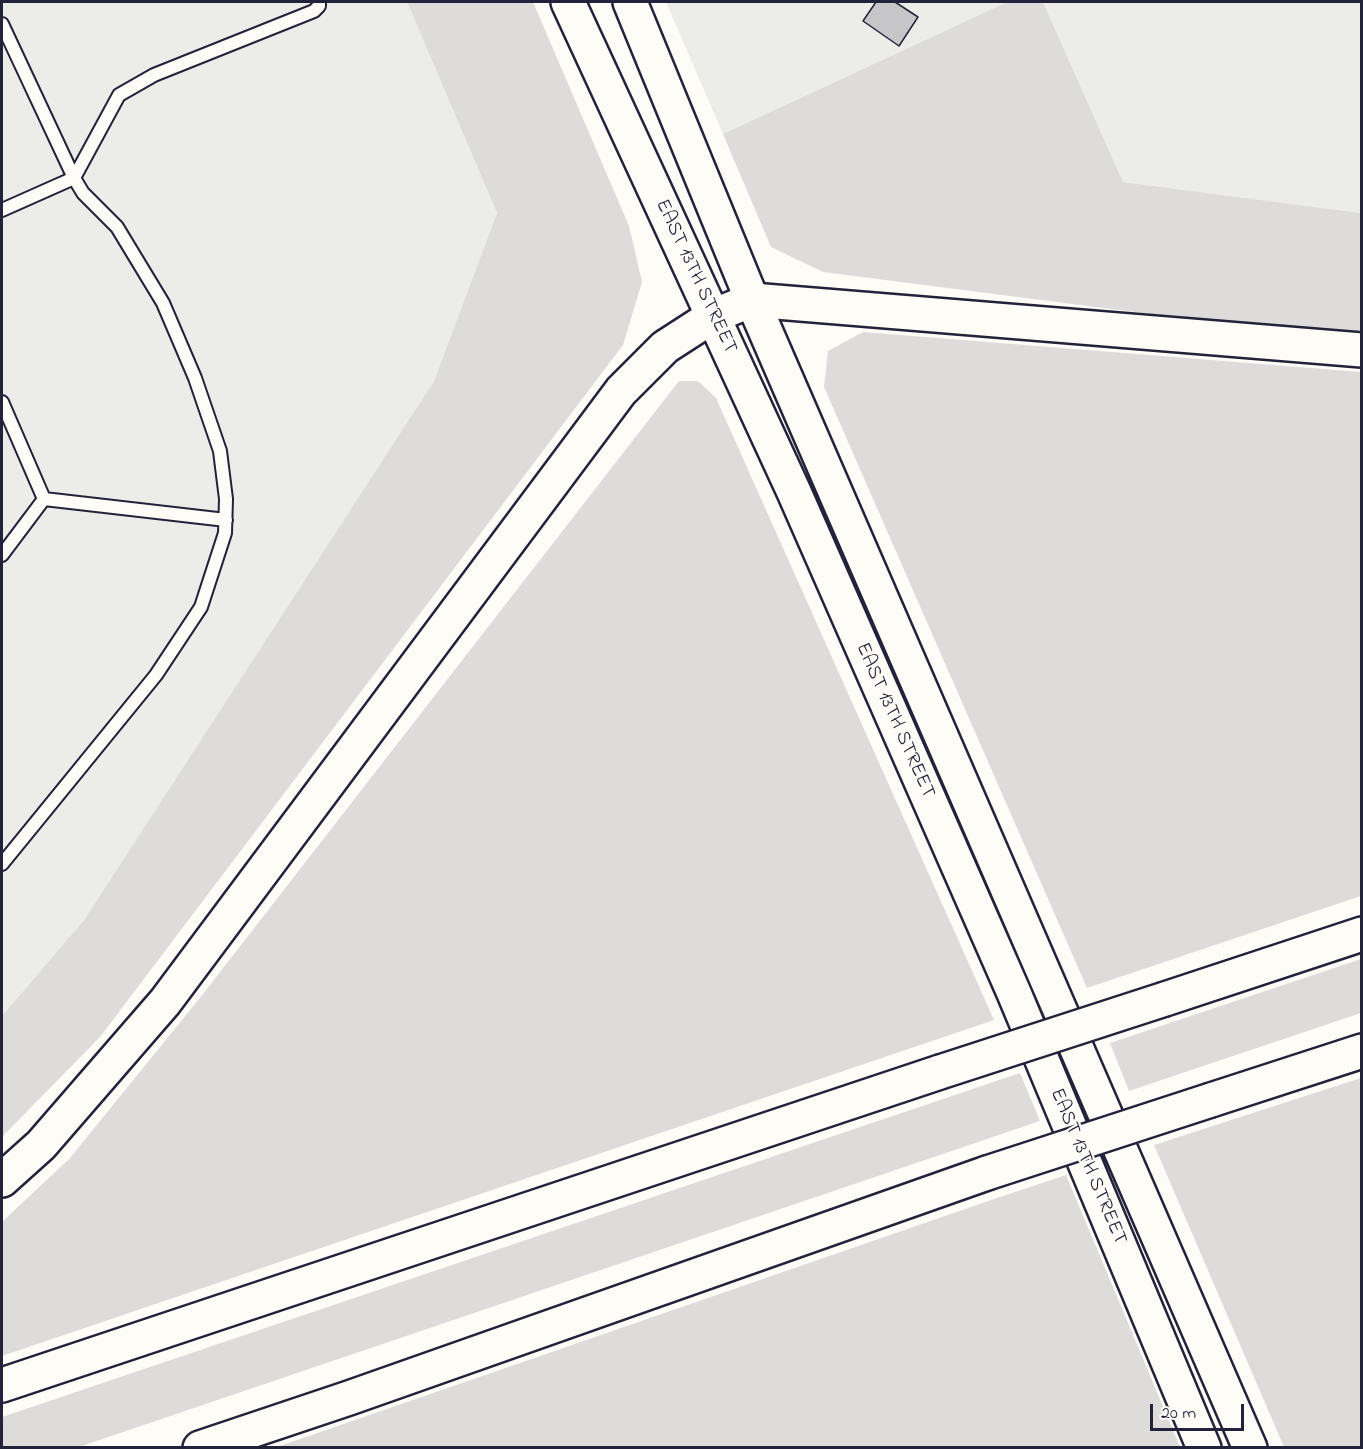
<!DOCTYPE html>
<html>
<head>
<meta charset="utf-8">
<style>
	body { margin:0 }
	#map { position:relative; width:1363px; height:1449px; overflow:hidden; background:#fdfcf7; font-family:"Indie Flower",sans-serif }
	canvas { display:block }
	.frame { position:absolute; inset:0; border:3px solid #22223b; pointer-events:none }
	.scale { position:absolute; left:1150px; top:1404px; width:94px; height:27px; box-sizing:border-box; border:3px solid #22223b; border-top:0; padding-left:8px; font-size:18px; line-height:21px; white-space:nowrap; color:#22223b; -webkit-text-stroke:4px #fdfcf7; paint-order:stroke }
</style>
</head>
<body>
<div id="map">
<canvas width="1363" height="1449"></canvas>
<div class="frame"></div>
<div class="scale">20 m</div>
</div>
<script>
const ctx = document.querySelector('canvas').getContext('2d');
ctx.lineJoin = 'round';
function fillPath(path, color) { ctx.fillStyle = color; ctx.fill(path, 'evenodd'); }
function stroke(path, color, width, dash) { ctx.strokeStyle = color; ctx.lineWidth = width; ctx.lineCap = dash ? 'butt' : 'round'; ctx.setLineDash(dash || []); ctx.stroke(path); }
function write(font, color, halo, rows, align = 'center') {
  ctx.font = font + ' "Indie Flower",sans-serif'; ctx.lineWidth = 4.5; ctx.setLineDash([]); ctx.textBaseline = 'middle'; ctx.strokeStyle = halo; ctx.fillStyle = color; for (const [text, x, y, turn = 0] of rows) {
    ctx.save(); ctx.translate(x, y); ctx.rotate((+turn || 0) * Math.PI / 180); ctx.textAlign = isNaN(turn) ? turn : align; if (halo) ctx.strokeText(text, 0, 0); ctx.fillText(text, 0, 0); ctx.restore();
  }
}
fillPath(new Path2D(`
	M 2,2 L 407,2 L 497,213 L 434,381 L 84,920 L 2,1016 Z
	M 666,2 L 1007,2 L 723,134 Z
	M 1043,2 L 1361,2 L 1361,213 L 1123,182 Z`), '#ecece9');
fillPath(new Path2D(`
	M 407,2 L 533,2 L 629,226 L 642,282 L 623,345 L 100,1037 L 2,1137 L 2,1016 L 84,920 L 434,381 L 497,213 Z
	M 1007,2 L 1043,2 L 1123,182 L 1361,213 L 1361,332 L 1166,316 L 823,272 L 771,247 L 723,134 Z
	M 863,332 L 1361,372 L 1361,896 L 1087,988 L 824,387 L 828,351 Z
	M 679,381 L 698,381 L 716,398 L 994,1020 L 2,1356 L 2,1222 L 70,1158 L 203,994 Z
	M 1361,959 L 1361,1013 L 1129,1091 L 1110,1043 Z
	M 1020,1073 L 1040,1121 L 79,1447 L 2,1447 L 2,1417 Z
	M 1361,1078 L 1361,1447 L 1284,1447 L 1154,1145 Z
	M 1066,1175 L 1180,1447 L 277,1447 L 997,1198 Z`), '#dddcdb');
const building = new Path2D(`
	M 876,2 L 895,2 L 918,17 L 899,46 L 863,21 Z`);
fillPath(building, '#c6c6c8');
stroke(building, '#22223b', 1.5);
const lane = new Path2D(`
	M 2,24 L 74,178 L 83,193 L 117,227 L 163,303 L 195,378 L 220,451 L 226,499 L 225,533 L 201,607 L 156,675 L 2,864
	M 2,210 L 74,178 L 119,95 L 154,75 L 314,11 L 319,6 L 319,2
	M 2,402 L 44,499 L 2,555
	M 44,499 L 226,520`);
const secondary = new Path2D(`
	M 568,2 L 794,492 L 1014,993 L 1204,1448
	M 630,2 L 752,300 L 1250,1448`);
const highway = new Path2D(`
	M 1165,999 L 1362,934
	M 1211,1100 L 1362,1051
	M 2,1180 L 41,1145 L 165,1002 L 621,391 L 665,347 L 713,316 L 752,300 L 1362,350
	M 2,1385 L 940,1072
	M 200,1448 L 349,1398 L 987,1173`);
stroke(lane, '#22223b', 16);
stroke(secondary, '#22223b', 38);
stroke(highway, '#22223b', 38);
stroke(lane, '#fdfcf7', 12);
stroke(secondary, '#fdfcf7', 33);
stroke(highway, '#fdfcf7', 33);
const highwayBridge = new Path2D(`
	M 940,1072 L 1165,999
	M 987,1173 L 1211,1100`);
stroke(highwayBridge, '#22223b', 38, []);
stroke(highwayBridge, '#fdfcf7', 33);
write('20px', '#22223b', '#fdfcf7', [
	["EAST 13TH STREET",695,277,65],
	["EAST 13TH STREET",894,721,66],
	["EAST 13TH STREET",1087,1167,67]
]);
</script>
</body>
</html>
